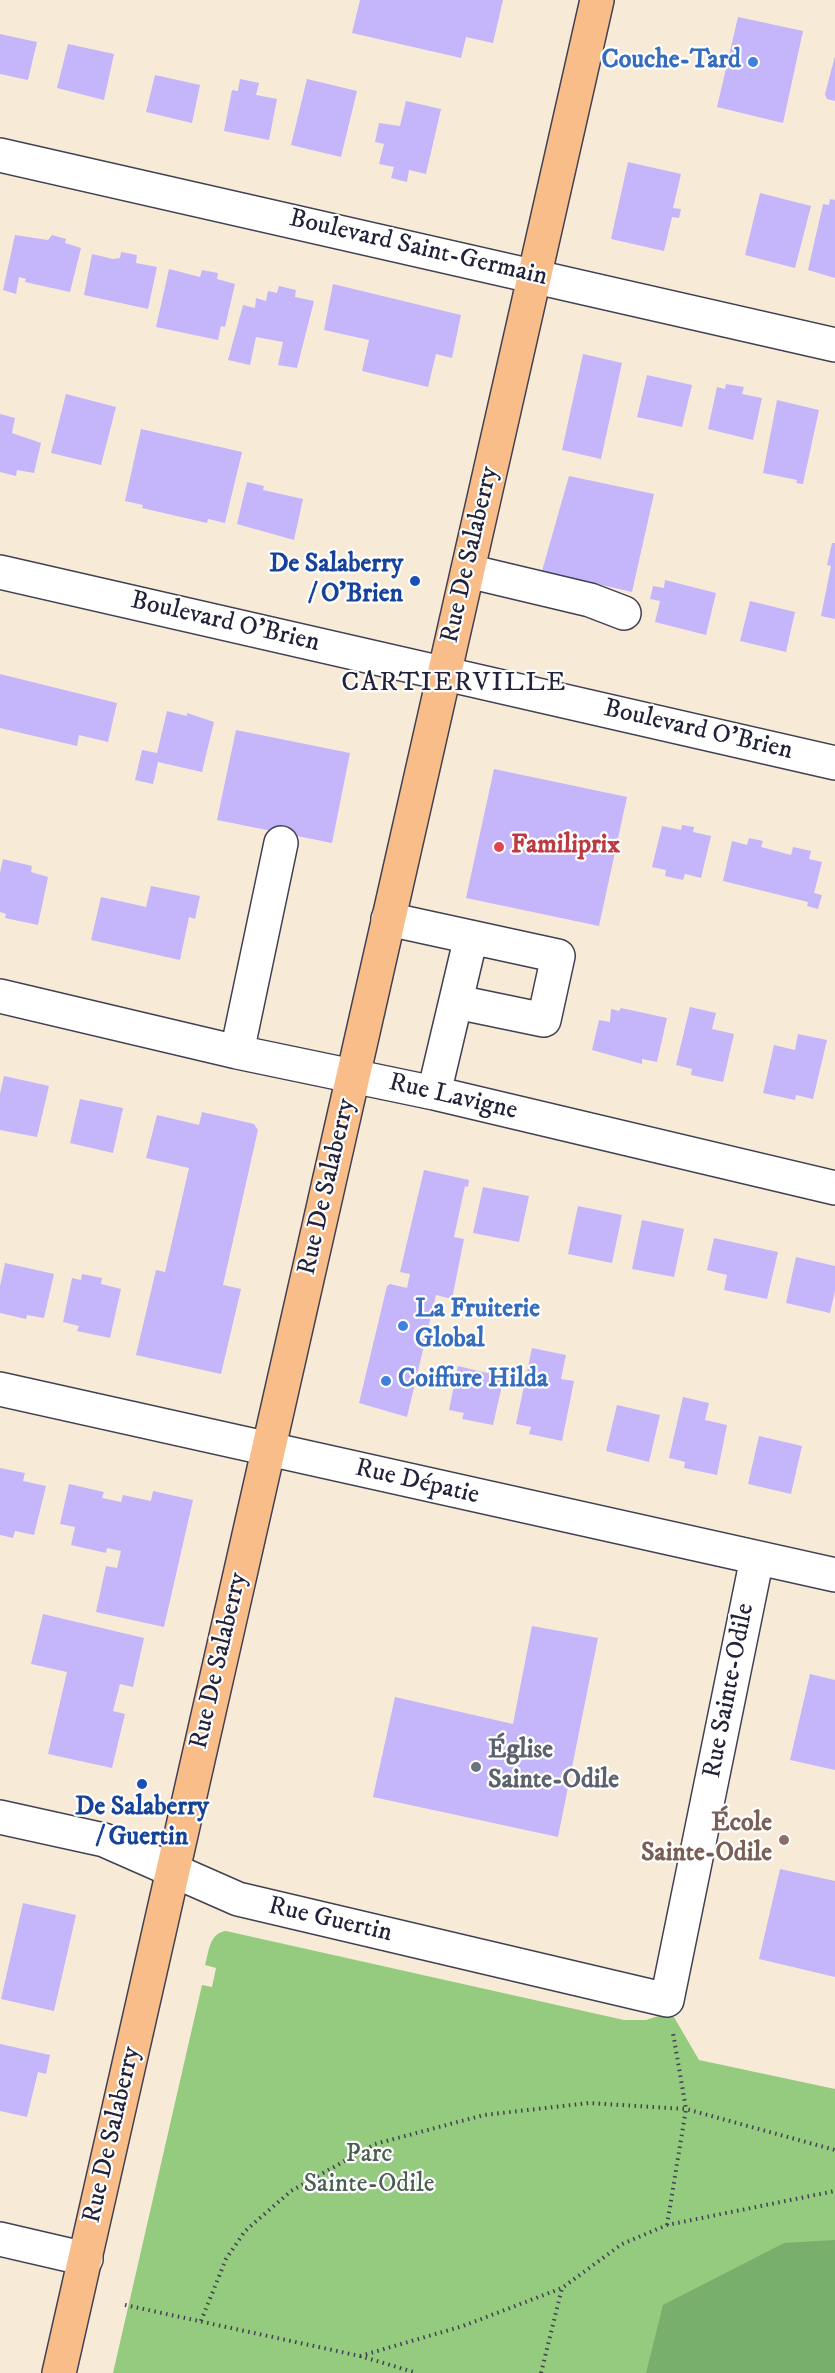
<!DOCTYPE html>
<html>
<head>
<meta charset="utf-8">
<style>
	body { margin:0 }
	canvas { display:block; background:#f7ebd8 }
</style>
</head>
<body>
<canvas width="835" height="2373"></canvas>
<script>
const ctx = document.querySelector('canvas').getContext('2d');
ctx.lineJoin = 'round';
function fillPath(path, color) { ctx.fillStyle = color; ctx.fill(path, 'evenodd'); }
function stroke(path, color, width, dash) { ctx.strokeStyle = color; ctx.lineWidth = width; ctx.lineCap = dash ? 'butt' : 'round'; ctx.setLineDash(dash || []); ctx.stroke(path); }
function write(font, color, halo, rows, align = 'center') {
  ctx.font = font + ' "IM FELL DW Pica",serif'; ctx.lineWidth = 4.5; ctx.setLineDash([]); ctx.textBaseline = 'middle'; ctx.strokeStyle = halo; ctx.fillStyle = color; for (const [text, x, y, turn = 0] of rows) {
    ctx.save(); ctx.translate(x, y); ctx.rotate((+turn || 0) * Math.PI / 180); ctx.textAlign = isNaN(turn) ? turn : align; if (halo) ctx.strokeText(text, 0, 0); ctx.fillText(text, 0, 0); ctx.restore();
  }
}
fillPath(new Path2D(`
	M 226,1931 L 624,2020 L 646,2020 L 671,2012 L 699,2060 L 835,2089 L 835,2373 L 113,2373 L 202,1985 L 212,1987 L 216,1968 L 205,1965 C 209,1952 209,1933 226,1931 Z`), '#95cb7e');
fillPath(new Path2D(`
	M 835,2240 L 835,2373 L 646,2373 L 663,2305 L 784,2243 Z`), '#78af6d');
fillPath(new Path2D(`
	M 360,0 L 503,0 L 493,43 L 466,37 L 461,58 L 352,33 Z
	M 738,17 L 803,31 L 783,123 L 717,107 Z
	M 0,34 L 37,42 L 28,80 L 0,74 Z
	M 68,44 L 114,54 L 104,100 L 57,88 Z
	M 835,56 L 835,101 L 827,99 L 825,94 Z
	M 155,75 L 200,85 L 192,123 L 146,112 Z
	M 240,79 L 259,83 L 256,95 L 277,99 L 269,140 L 224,131 L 232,90 L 238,91 Z
	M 307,79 L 357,91 L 341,157 L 291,145 Z
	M 406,101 L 441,109 L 426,174 L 409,170 L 407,182 L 391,178 L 394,167 L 379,164 L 384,144 L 375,142 L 379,123 L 400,126 Z
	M 628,162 L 681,174 L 673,208 L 681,209 L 679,218 L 672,217 L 664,251 L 611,239 Z
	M 760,193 L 811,206 L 795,268 L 745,255 Z
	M 830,199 L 835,200 L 835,278 L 808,270 L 823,204 L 829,205 Z
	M 15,235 L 48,240 L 52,235 L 66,239 L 65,243 L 81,248 L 70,292 L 25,282 L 26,279 L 19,277 L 16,294 L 3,290 Z
	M 121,252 L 137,255 L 136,263 L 157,267 L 148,309 L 84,295 L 92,254 L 113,259 L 120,258 Z
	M 169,269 L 200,277 L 202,270 L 218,273 L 217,279 L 235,284 L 225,327 L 221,326 L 218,340 L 156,327 Z
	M 333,284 L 461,315 L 452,358 L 436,354 L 428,387 L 362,371 L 369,340 L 324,330 Z
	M 279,286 L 296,290 L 295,297 L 314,301 L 297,368 L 278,365 L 283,342 L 256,337 L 250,365 L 228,360 L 243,305 L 255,308 L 256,298 L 266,301 L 268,291 L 277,293 Z
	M 583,354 L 622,363 L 601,459 L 562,450 Z
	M 647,375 L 692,385 L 682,427 L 637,417 Z
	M 726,384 L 744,387 L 742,394 L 762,398 L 753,440 L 708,429 L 717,387 L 725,389 Z
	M 66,394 L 116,407 L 101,465 L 51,453 Z
	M 777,400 L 819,410 L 803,484 L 796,483 L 797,480 L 763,473 Z
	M 0,414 L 15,418 L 12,433 L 41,443 L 34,473 L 17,470 L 16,476 L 0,472 Z
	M 141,429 L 242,452 L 225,523 L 208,519 L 207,523 L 142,508 L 143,505 L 125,501 Z
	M 569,476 L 654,494 L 632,592 L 542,571 Z
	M 247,482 L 264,486 L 263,490 L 303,499 L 294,540 L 237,524 Z
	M 832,543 L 835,543 L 835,619 L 821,616 L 831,566 L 827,565 Z
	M 665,580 L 716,593 L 706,635 L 655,622 L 660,601 L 650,599 L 653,586 L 664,588 Z
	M 750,601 L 795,612 L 786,652 L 740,641 Z
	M 0,674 L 117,703 L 108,742 L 79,735 L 77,746 L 0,728 Z
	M 167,711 L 187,716 L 187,713 L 214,722 L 202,772 L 158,762 L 153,784 L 135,780 L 142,750 L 157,753 Z
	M 236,730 L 350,753 L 332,843 L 217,820 Z
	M 494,769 L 627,797 L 599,926 L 466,898 Z
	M 682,825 L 694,827 L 693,832 L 711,836 L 701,878 L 685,874 L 683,880 L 665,876 L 666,870 L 652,867 L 662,826 L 681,830 Z
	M 749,838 L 763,841 L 761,847 L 791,855 L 793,847 L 811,851 L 809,859 L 822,862 L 814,893 L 822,895 L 818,909 L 807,906 L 808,902 L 723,881 L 732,841 L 747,845 Z
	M 3,859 L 32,866 L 31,872 L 48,877 L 38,925 L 5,918 L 6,914 L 0,912 L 0,873 Z
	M 151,886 L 200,896 L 195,919 L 189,917 L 180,960 L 91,940 L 101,897 L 146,907 Z
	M 690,1007 L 716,1013 L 712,1029 L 734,1034 L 723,1082 L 691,1075 L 692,1069 L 676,1065 Z
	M 621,1008 L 667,1018 L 657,1062 L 642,1059 L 642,1064 L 592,1050 L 599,1020 L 610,1022 L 611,1009 L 619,1011 Z
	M 798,1034 L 827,1040 L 813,1099 L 796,1095 L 795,1100 L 763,1093 L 774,1045 L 795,1050 Z
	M 4,1076 L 49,1086 L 37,1137 L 0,1130 L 0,1094 Z
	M 80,1099 L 123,1108 L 113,1153 L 70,1143 Z
	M 202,1112 L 254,1124 L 258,1130 L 223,1285 L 241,1289 L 221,1374 L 136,1355 L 156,1270 L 165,1272 L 189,1168 L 146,1158 L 157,1115 L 199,1125 Z
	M 424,1170 L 469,1180 L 468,1187 L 465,1186 L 454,1237 L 464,1239 L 452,1299 L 436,1295 L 407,1417 L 359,1403 L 387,1286 L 390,1284 L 407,1288 L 410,1274 L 400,1272 Z
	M 483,1187 L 529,1196 L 519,1242 L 473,1233 Z
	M 578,1206 L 622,1215 L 612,1263 L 568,1254 Z
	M 642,1220 L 684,1229 L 674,1277 L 632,1269 Z
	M 714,1238 L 778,1252 L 767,1299 L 724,1290 L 727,1275 L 707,1270 Z
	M 796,1257 L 835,1266 L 835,1291 L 830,1313 L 786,1303 Z
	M 5,1263 L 54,1274 L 44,1318 L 27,1315 L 26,1319 L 0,1313 L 0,1286 Z
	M 82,1274 L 102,1278 L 101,1284 L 121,1289 L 110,1338 L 77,1331 L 79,1326 L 63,1322 L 72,1278 L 81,1280 Z
	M 532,1348 L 566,1355 L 561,1379 L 574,1381 L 562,1441 L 529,1434 L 531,1427 L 516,1424 Z
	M 458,1366 L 504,1377 L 493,1425 L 462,1419 L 464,1413 L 449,1410 Z
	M 683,1397 L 709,1403 L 705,1420 L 727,1425 L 717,1475 L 684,1468 L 685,1462 L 669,1458 Z
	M 617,1405 L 660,1415 L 649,1462 L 606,1451 Z
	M 759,1436 L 802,1446 L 791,1494 L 748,1484 Z
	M 0,1468 L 25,1473 L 23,1481 L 46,1486 L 34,1535 L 15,1531 L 13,1538 L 0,1535 Z
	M 69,1484 L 104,1492 L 102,1498 L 121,1502 L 123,1495 L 151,1501 L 153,1491 L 193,1500 L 164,1627 L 96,1612 L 106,1566 L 117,1568 L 121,1551 L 107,1548 L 106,1553 L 71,1545 L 75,1527 L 60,1524 Z
	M 43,1614 L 144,1638 L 133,1687 L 120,1684 L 113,1711 L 125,1714 L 112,1768 L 48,1754 L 67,1672 L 31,1664 Z
	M 532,1626 L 598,1638 L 558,1837 L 373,1797 L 395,1697 L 513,1724 Z
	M 810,1674 L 835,1680 L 835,1770 L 790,1760 Z
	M 780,1869 L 835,1881 L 835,1977 L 759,1959 Z
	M 23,1903 L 76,1915 L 54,2011 L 1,1999 Z
	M 0,2044 L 50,2055 L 46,2074 L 38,2072 L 27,2117 L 0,2111 Z`), '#c5b5fb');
const minor = new Path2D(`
	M 0,155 L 835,345
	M 468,571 L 590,600 L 624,613
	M 0,572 L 835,763
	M 388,919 L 558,956 L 544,1020 L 457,1002
	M 0,996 L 237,1052 L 434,1093 L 835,1188
	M 237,1052 L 281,843
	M 434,1093 L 471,937
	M 0,1389 L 835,1575
	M 0,1817 L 104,1840 L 238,1899 L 667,2000 L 757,1558
	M 0,2239 L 86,2259`);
const major = new Path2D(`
	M 59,2373 L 597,0`);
stroke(minor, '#424053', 36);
stroke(major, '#424053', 36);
stroke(new Path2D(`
	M 667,2225 L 686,2109 L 673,2033
	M 125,2305 L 360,2356 L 417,2373
	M 201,2321 L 226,2259 L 245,2231 L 291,2191 L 375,2144 L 484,2115 L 589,2103 L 686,2109 L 835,2150
	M 360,2356 L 463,2326 L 562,2288 L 622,2244 L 667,2225 L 835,2191
	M 541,2373 L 562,2288`), '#424053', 4, [1.5, 4.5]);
stroke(minor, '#fff', 33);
stroke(major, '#f8bd88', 33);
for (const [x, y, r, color] of [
	[753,62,6,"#3f7fe0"],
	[415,581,6,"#1a4fb4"],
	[499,847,6,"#e0444e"],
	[403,1326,6,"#3f7fe0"],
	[386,1381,6,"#3f7fe0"],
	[476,1767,6,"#6b7280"],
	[142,1784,6,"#1a4fb4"],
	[784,1840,6,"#8d6e63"]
]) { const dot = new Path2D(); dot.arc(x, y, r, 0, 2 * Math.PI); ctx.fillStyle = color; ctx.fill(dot); stroke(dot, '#fff', 2); }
write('bold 26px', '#366cbe', '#fff', [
	["Couche-Tard",741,62,"right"],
	["La Fruiterie",415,1311],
	["Global",415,1341],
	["Coiffure Hilda",398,1381]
], 'left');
write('26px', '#22223b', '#fff', [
	["Boulevard Saint-Germain",418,249,13],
	["Rue De Salaberry",471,555,-77],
	["Boulevard O'Brien",225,623,13],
	["Boulevard O'Brien",698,731,13],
	["Rue Lavigne",453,1098,13],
	["Rue De Salaberry",328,1187,-77],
	["Rue Dépatie",417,1483,13],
	["Rue De Salaberry",220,1661,-77],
	["Rue Sainte-Odile",730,1691,-79],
	["Rue Guertin",330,1921,13],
	["Rue De Salaberry",113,2135,-77]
]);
write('bold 26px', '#164399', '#fff', [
	["De Salaberry",403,566],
	["/ O'Brien",403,596],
	["De Salaberry",142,1809,"center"],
	["/ Guertin",142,1839,"center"]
], 'right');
write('bold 26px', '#be3a42', '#fff', [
	["Familiprix",511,847]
], 'left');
write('bold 26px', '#5b616d', '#fff', [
	["Église",488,1752],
	["Sainte-Odile",488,1782]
], 'left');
write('bold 26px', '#785e54', '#fff', [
	["École",772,1825],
	["Sainte-Odile",772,1855]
], 'right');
write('26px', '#4a5d52', '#fff', [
	["Parc",369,2156],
	["Sainte-Odile",369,2186]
]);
ctx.letterSpacing = '1.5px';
write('27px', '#22223b', '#fff', [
	["CARTIERVILLE",454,684]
]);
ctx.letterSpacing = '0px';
</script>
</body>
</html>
